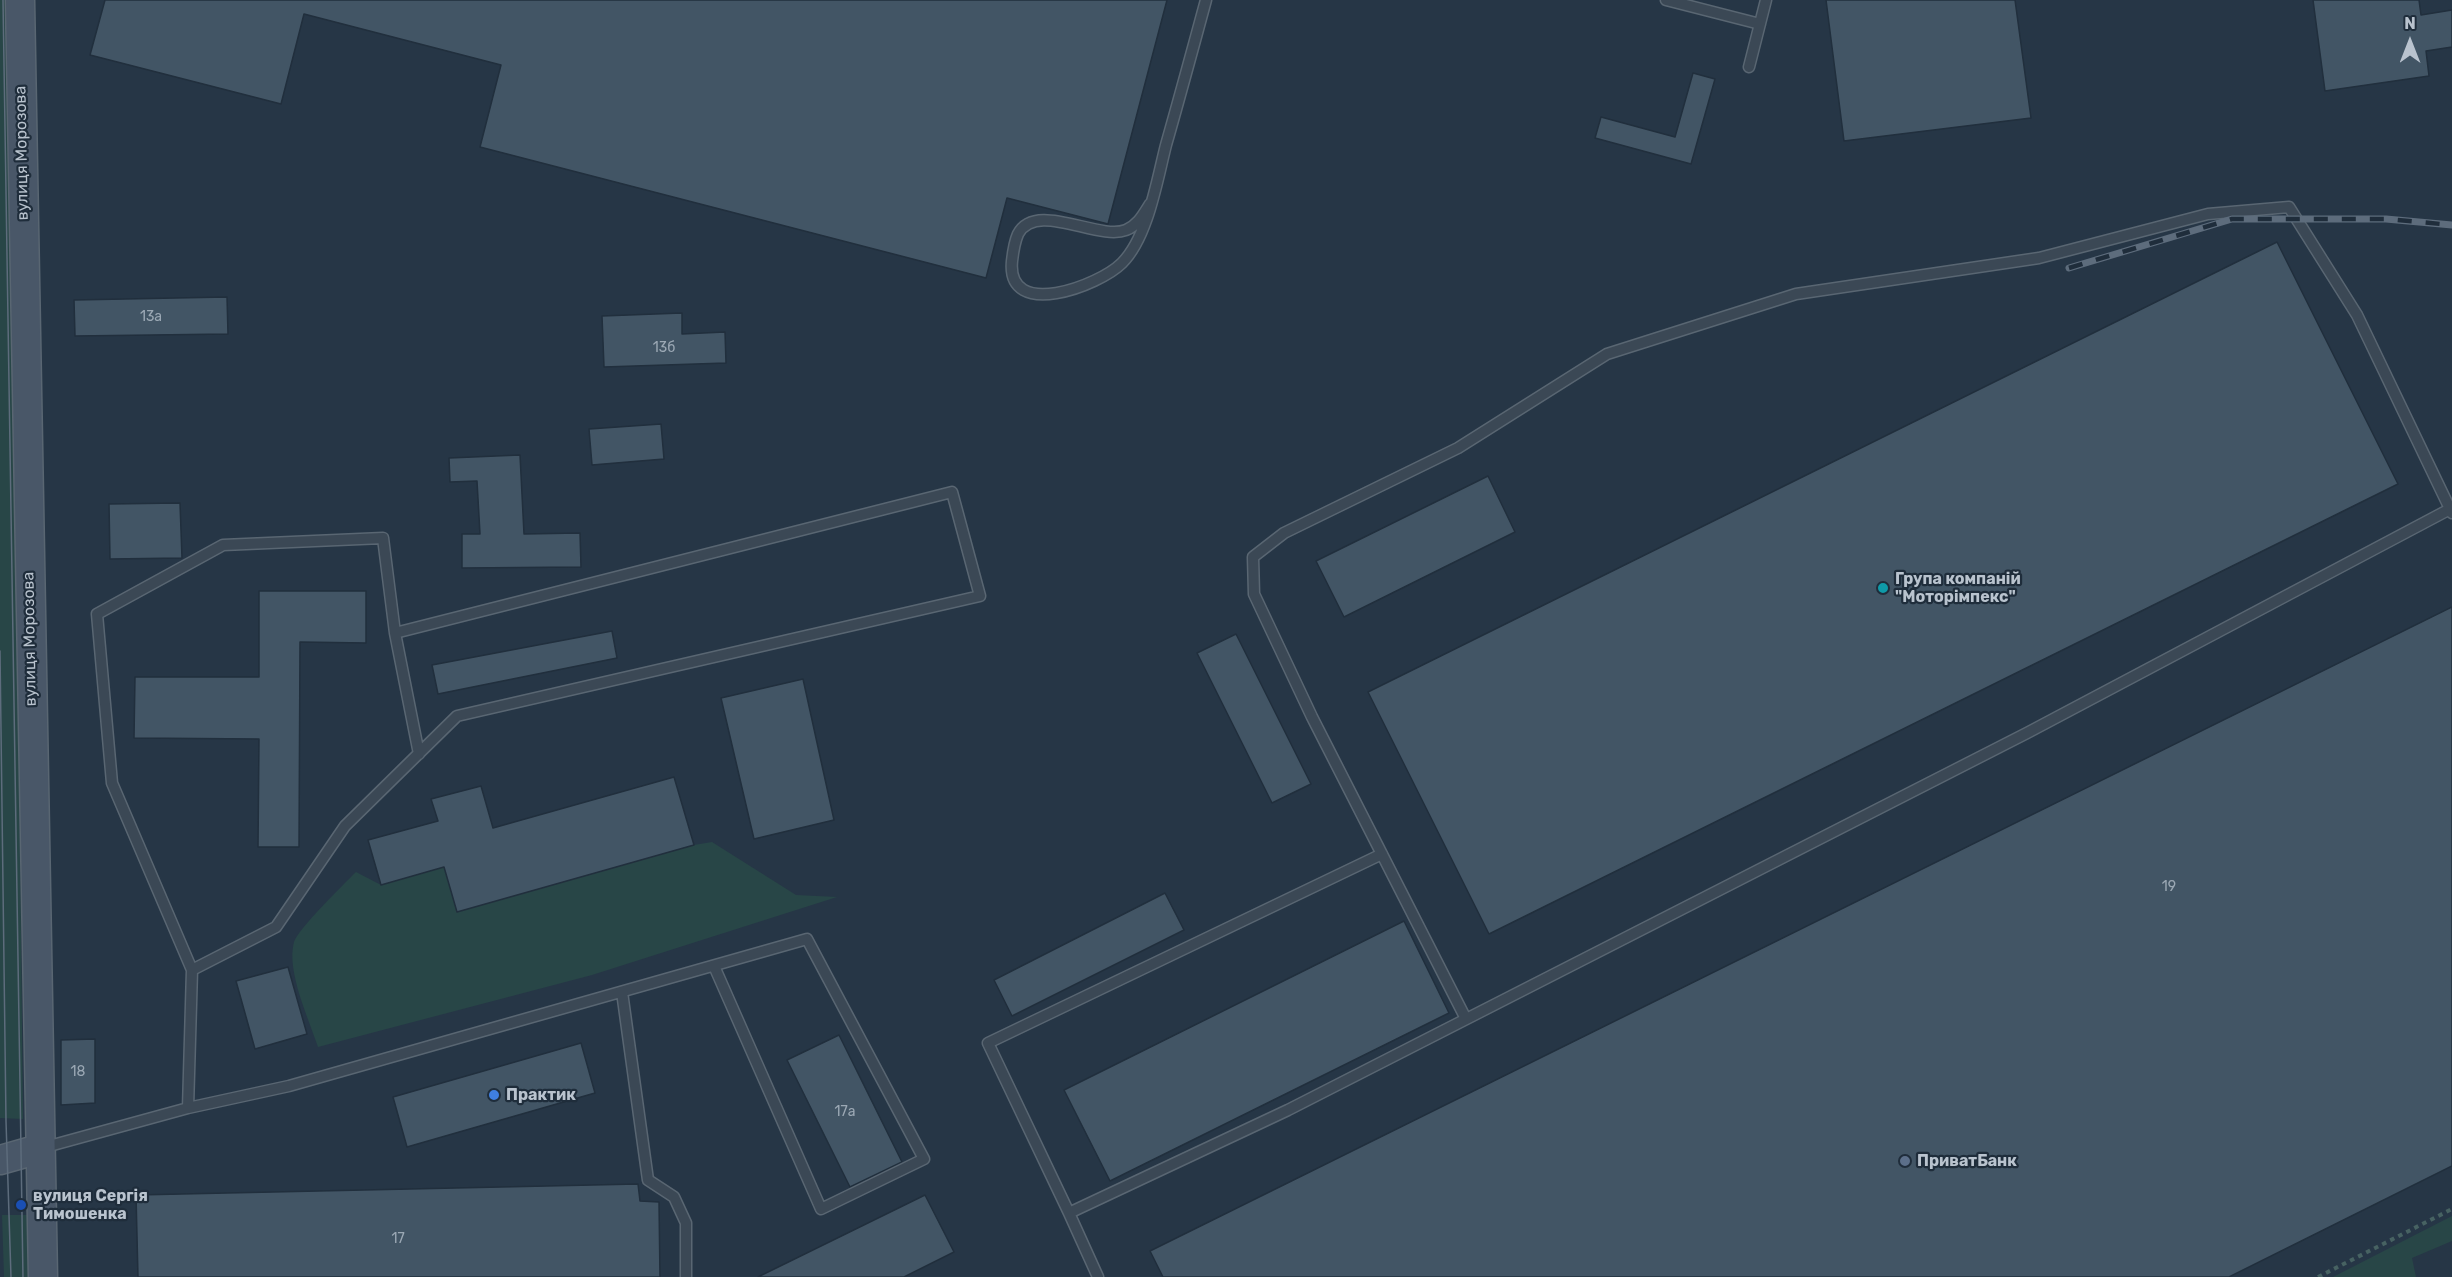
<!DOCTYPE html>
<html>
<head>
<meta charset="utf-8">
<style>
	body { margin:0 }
	#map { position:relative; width:2452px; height:1277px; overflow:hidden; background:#263646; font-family:Rubik,sans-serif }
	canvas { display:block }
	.north { position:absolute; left:2380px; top:12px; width:60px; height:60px; -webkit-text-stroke:4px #1f2d3b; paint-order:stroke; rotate:0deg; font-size:16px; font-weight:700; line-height:24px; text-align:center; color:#b9c3ce }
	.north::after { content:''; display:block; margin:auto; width:21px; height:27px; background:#b9c3ce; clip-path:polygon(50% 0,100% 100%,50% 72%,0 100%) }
</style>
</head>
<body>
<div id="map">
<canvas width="2452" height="1277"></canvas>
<div class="north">N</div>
</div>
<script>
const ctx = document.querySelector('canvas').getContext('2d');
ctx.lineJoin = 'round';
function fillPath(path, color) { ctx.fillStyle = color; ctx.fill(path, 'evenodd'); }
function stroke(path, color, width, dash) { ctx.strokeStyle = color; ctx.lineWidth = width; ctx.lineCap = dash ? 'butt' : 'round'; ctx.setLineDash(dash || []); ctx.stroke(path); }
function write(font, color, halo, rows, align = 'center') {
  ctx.font = font + ' Rubik,sans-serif'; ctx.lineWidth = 4.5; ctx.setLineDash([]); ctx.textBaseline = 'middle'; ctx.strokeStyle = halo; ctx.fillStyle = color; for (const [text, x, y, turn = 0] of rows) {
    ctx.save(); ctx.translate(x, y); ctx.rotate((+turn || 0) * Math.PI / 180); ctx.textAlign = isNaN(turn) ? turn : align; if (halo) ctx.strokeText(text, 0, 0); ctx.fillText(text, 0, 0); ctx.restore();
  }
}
fillPath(new Path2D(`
	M 0,0 L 11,0 L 23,1119 L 0,1118 Z
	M 712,842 L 796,895 L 837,897 L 592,975 L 318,1047 C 309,1019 286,971 294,942 C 298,929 344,884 356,872 L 381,885 L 444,867 L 457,911 L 694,845 Z
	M 2,1215 L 27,1215 L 29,1277 L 4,1277 Z
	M 2452,1216 L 2452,1241 L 2412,1258 L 2416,1277 L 2333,1277 Z`), '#284647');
const building = new Path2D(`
	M 105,0 L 1167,0 L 1108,224 L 1007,198 L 986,278 L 480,147 L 501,65 L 304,14 L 281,104 L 90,55 Z
	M 1826,0 L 2015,0 L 2031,118 L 1844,141 Z
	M 2313,0 L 2419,0 L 2421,15 L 2452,10 L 2452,47 L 2426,51 L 2429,76 L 2325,91 Z
	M 1693,73 L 1715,79 L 1691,164 L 1595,138 L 1601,117 L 1675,137 Z
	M 2277,242 L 2398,484 L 1489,934 L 1368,692 Z
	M 227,297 L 228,334 L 75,336 L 74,300 Z
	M 682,313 L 682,334 L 725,332 L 726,363 L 604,367 L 602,316 Z
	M 661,424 L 664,459 L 592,465 L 589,429 Z
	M 520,455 L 524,534 L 580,533 L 581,567 L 462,568 L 462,534 L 480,534 L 477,481 L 450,482 L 449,458 Z
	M 1488,476 L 1515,532 L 1344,617 L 1316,561 Z
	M 180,503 L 182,558 L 110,559 L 109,504 Z
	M 259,591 L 366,591 L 366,643 L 300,642 L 299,847 L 258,847 L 259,739 L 134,738 L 135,677 L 259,677 Z
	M 2452,607 L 2452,1166 L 2229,1277 L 1163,1277 L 1150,1251 Z
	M 612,631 L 617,658 L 438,694 L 432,665 Z
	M 1236,634 L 1311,784 L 1272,803 L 1197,653 Z
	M 803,679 L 834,820 L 754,839 L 721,698 Z
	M 674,777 L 694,845 L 457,912 L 444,867 L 381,885 L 368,840 L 438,821 L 431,799 L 481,786 L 493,828 Z
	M 1165,893 L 1184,930 L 1012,1016 L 994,980 Z
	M 1404,921 L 1449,1013 L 1110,1181 L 1064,1090 Z
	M 288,967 L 307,1034 L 255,1049 L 236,981 Z
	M 839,1035 L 902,1162 L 850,1187 L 787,1060 Z
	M 95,1039 L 95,1103 L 61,1105 L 61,1040 Z
	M 581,1043 L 595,1093 L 407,1147 L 393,1097 Z
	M 638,1184 L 640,1201 L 659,1202 L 660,1277 L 138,1277 L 136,1195 Z
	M 925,1195 L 954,1252 L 904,1277 L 758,1277 Z`);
fillPath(building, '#425565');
stroke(building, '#212f3d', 1.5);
const lane = new Path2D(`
	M 1666,0 L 1760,24
	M 1749,67 L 1766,0
	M 1150,204 C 1143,215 1138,225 1126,230 C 1098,241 1036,200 1018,234 C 1014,243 1013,252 1012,261 C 1006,321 1099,286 1122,263 C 1148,237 1157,180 1166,145 C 1180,96 1193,48 1206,0
	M 395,633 L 419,754
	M 622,992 L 648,1180 L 674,1197 L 686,1223 L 686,1277
	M 1466,1019 L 1312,717 L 1254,594 L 1253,557 L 1284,533 L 1458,448 L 1607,354 L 1796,294 L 2039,258 L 2208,214 L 2289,207 L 2357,315 L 2452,513
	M 188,1108 L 192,970 L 276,927 L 345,826 L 457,716 L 980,596 L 952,492 L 395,633 L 383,538 L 223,545 L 97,614 L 112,783 L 192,970
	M 42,1148 L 188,1108 L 289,1086 L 807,939 L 924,1159 L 821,1209 L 714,966
	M 1069,1213 L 1288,1110 L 2027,733 L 2452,508
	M 1098,1277 L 1069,1213 L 988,1043 L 1382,854`);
const secondary = new Path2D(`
	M 20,0 L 43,1277
	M 0,1160 L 39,1149`);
stroke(lane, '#596672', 13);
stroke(secondary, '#596672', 31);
stroke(new Path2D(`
	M 2318,1277 L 2452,1209`), '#476262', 4, [4.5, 4.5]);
stroke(lane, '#3b4855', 10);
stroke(secondary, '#495768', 28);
stroke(new Path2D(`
	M 3,0 L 23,1277
	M 0,651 L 6,1121 L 11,1277`), '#5d6c7c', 1.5);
const rail = new Path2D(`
	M 2069,268 L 2232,219 L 2386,219 L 2452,225`);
stroke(rail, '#5d6c7c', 7);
stroke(rail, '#1f2d3b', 4.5, [14]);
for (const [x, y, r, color] of [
	[1883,588,6,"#0f9aa8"],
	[494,1095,6,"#3f7fe0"],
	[1905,1161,6,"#5c6f8a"],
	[21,1205,6,"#1a4fb4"]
]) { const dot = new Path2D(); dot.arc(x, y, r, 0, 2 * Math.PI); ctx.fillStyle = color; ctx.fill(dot); stroke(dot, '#1f2d3b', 2); }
write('14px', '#9ba8b4', null, [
	["13а",151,317],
	["13б",664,348],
	["19",2169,887],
	["18",78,1072],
	["17а",845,1112],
	["17",398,1239]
]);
write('16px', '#b9c3ce', '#1f2d3b', [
	["вулиця Морозова",22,153,-91],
	["вулиця Морозова",30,639,-91]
]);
write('bold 16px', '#b9c3ce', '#1f2d3b', [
	["Група компаній",1895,579],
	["\"Моторімпекс\"",1895,597],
	["Практик",506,1095],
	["ПриватБанк",1917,1161],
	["вулиця Сергія",33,1196],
	["Тимошенка",33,1214]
], 'left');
</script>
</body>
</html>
